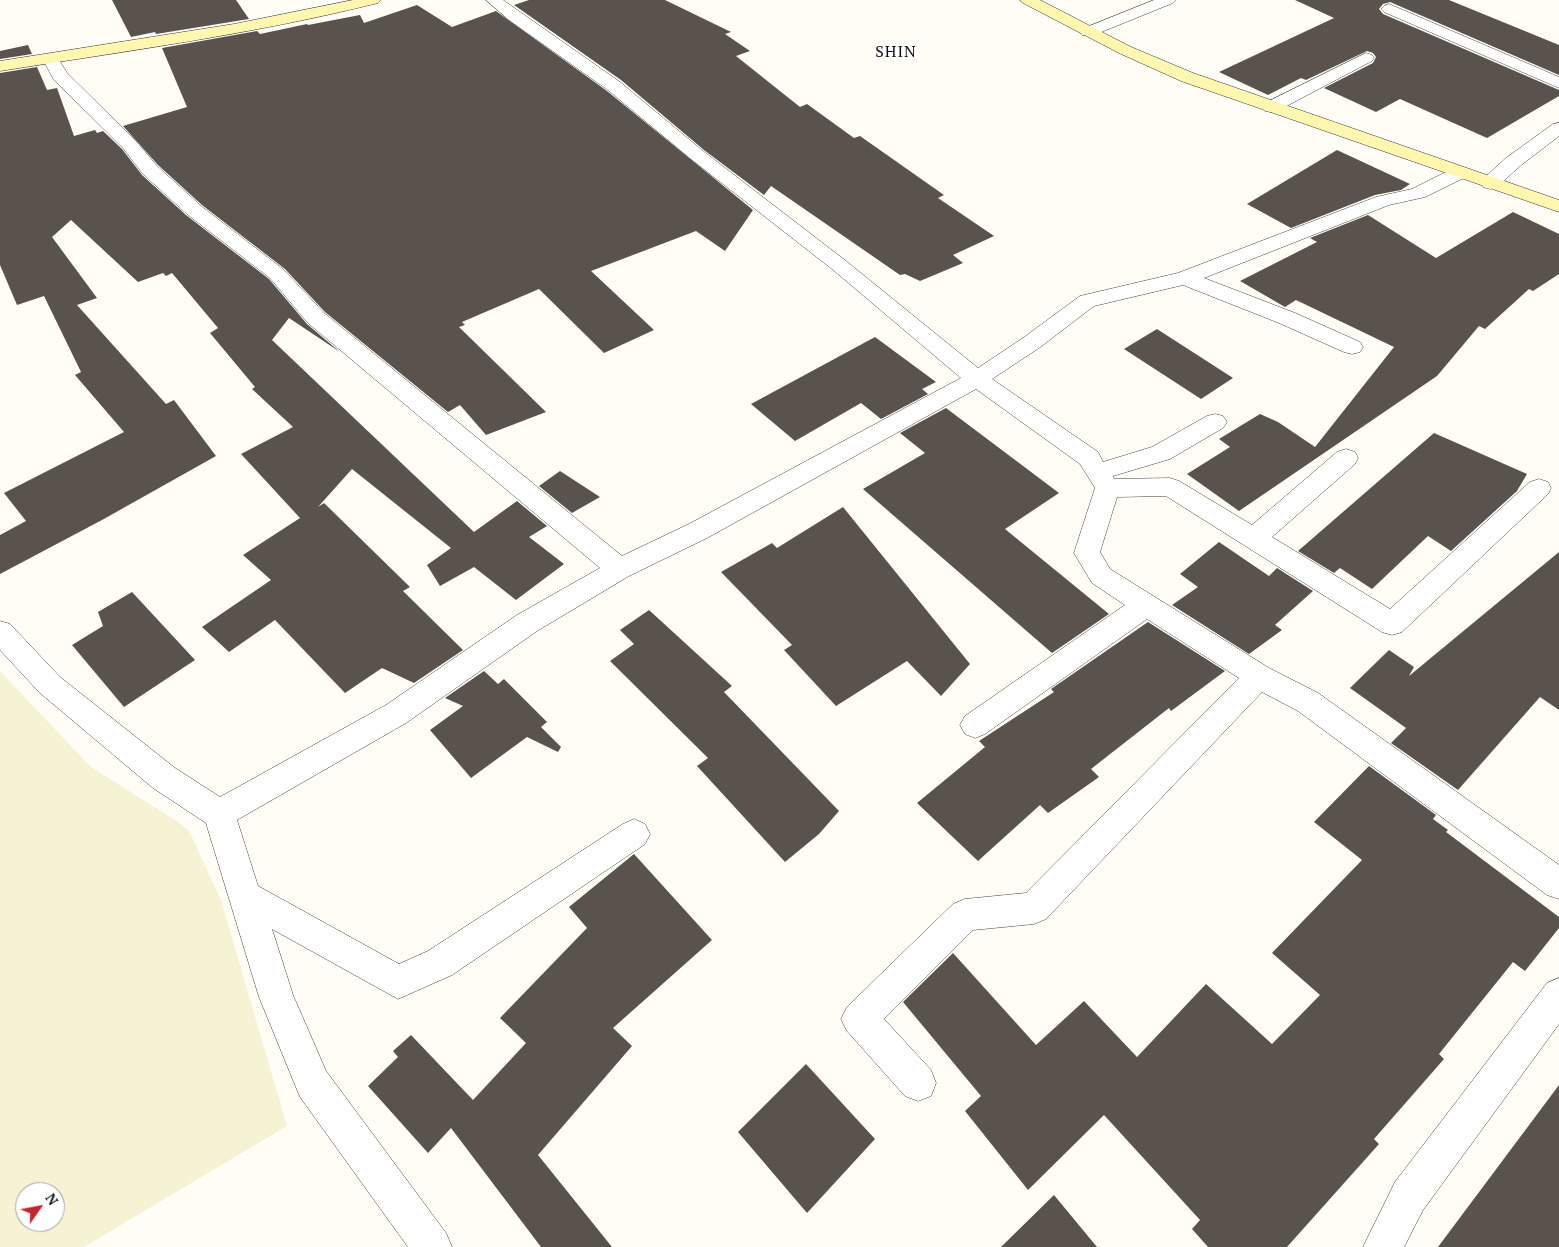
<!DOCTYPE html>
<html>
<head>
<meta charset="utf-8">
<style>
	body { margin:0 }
	#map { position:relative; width:1559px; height:1247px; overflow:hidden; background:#fffdf5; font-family:"PT Serif",serif }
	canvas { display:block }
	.north { position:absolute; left:15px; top:1182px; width:50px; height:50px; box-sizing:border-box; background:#fff; border:1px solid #a0a0a0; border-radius:50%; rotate:57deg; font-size:14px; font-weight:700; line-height:20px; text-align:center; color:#111 }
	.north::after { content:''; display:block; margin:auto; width:18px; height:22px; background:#c4262e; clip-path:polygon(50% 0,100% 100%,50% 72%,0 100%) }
</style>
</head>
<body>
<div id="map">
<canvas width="1559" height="1247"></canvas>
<div class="north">N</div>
</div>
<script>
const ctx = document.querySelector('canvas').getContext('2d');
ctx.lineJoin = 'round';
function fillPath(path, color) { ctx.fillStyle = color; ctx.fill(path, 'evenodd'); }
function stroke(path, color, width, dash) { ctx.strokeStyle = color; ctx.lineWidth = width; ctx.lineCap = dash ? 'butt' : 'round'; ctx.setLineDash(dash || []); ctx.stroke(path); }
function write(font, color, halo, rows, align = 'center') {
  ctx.font = font + ' "PT Serif",serif'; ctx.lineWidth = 5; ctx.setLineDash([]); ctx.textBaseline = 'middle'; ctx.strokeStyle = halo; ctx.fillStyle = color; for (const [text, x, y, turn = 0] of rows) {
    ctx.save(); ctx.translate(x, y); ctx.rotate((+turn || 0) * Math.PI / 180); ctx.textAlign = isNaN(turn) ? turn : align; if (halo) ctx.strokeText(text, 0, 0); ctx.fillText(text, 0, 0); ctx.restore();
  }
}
fillPath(new Path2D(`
	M 0,671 L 91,767 L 175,820 L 189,831 L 221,900 L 287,1126 L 84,1247 L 0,1247 ZM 25,1192 L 55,1192 L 55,1222 L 25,1222 Z`), '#f6f3d4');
fillPath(new Path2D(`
	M 112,0 L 236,0 L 249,19 L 156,34 L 155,32 L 131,37 Z
	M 529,0 L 665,0 L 731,32 L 725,34 L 750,51 L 736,56 L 800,107 L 807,104 L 854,138 L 860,136 L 944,195 L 938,198 L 994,236 L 953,255 L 963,263 L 920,281 L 905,274 L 900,275 L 771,186 L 764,195 L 704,150 L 621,80 L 514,5 Z
	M 1295,0 L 1449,0 L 1559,45 L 1559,75 L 1390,2 L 1383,4 L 1379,9 L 1383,14 L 1559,90 L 1559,96 L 1487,138 L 1400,99 L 1376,112 L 1324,88 L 1373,63 L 1376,57 L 1373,53 L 1367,51 L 1306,80 L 1301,78 L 1268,95 L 1219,72 L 1334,18 Z
	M 417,5 L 452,27 L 496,11 L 607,91 L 753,210 L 725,251 L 696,231 L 591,271 L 654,330 L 604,353 L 539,289 L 462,322 L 465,325 L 459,327 L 546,412 L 486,435 L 460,405 L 448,412 L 325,312 L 285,269 L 202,205 L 158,165 L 123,126 L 187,107 L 162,48 L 257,31 L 260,34 L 307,24 L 308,25 L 360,15 L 364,23 Z
	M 28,45 L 32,54 L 0,59 L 0,51 Z
	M 37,67 L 47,90 L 57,88 L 74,136 L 95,130 L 97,133 L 103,131 L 122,149 L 142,175 L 186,215 L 269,279 L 307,324 L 340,352 L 289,318 L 272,340 L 474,532 L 517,501 L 547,526 L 529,537 L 564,564 L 516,600 L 474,567 L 440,586 L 427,565 L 451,548 L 352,469 L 318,507 L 324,503 L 410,587 L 403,591 L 463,650 L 414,683 L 382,668 L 345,693 L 275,620 L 229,652 L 202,627 L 271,580 L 243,555 L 300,518 L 241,454 L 293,427 L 252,389 L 255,387 L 210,333 L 218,328 L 172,273 L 166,276 L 163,273 L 138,282 L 71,220 L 52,237 L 97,298 L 77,305 L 166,404 L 174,400 L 216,456 L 102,520 L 0,574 L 0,535 L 26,521 L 4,493 L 124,432 L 75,375 L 81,372 L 44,296 L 17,305 L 0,265 L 0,73 Z
	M 1337,150 L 1410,184 L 1401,190 L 1375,195 L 1291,228 L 1247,204 Z
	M 1513,212 L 1559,234 L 1559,274 L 1533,291 L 1529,289 L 1485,329 L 1479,326 L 1437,376 L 1239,511 L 1187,474 L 1230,447 L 1219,439 L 1260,414 L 1278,422 L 1315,447 L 1394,347 L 1296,300 L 1285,307 L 1240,281 L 1317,242 L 1310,238 L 1368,215 L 1436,258 Z
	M 1157,329 L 1233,378 L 1201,399 L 1124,349 Z
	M 875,337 L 936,382 L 922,389 L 928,394 L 881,419 L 861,403 L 795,441 L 751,404 Z
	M 946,408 L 1059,493 L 1005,529 L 1109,614 L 1052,653 L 863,489 L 925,453 L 900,433 Z
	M 1434,433 L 1527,474 L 1517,491 L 1451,551 L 1428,536 L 1372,589 L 1340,568 L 1334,573 L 1298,551 Z
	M 560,471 L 600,497 L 572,513 L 539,486 Z
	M 843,507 L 970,664 L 941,696 L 907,661 L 836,706 L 784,650 L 792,645 L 721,572 L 772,543 L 777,548 Z
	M 1219,542 L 1269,576 L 1277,568 L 1313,591 L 1275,625 L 1282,630 L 1249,654 L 1172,605 L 1198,587 L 1180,574 Z
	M 1559,552 L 1559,710 L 1540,697 L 1458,790 L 1391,743 L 1406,728 L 1350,688 L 1389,650 L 1414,667 L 1409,676 Z
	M 132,592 L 195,660 L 124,707 L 72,645 L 103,626 L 98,612 Z
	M 649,610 L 732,686 L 724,692 L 839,811 L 819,834 L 785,862 L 697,766 L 708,758 L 610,661 L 634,644 L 620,630 Z
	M 1148,622 L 1225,671 L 1171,711 L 1169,708 L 1091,769 L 1099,777 L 1048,813 L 1040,805 L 978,861 L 917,803 L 985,747 L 979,741 L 1054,692 L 1051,689 Z
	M 484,671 L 498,684 L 504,679 L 547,722 L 541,727 L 561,747 L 558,752 L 527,737 L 471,778 L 430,730 L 463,706 L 445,698 Z
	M 1369,766 L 1436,815 L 1433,819 L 1448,830 L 1446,832 L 1559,917 L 1559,928 L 1525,971 L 1513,962 L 1439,1054 L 1444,1059 L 1374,1139 L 1379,1144 L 1287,1247 L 1208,1247 L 1192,1229 L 1200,1220 L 1104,1115 L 1028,1190 L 965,1111 L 981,1096 L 903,1002 L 953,953 L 1036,1045 L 1084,1001 L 1137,1057 L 1206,984 L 1272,1044 L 1320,995 L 1272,953 L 1362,860 L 1314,822 Z
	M 634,854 L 712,940 L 613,1028 L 632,1046 L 538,1155 L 612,1247 L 541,1247 L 451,1128 L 428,1153 L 368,1086 L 398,1057 L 393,1051 L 411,1035 L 473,1100 L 526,1043 L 500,1018 L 587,928 L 569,907 Z
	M 806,1064 L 875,1139 L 807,1213 L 738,1132 Z
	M 1559,1085 L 1559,1247 L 1438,1247 Z
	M 1054,1195 L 1097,1247 L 1001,1247 Z`), '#5a524d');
const street = new Path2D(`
	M 486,0 L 503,0 L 620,82 L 703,151 L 846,261 L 978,368 L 1023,338 L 1080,296 L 1178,273 L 1376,197 L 1412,189 L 1452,169 L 1459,167 L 1466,169 L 1468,173 L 1466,177 L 1425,197 L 1389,205 L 1204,278 L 1295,313 L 1360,342 L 1363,347 L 1360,352 L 1352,354 L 1344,352 L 1279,323 L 1183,285 L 1094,306 L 1039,348 L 992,379 L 1098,452 L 1103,462 L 1152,447 L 1207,416 L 1215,414 L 1223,416 L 1227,422 L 1223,428 L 1170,459 L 1113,476 L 1114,479 L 1170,478 L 1179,481 L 1252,525 L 1337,452 L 1346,449 L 1355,452 L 1358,458 L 1355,464 L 1272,537 L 1390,609 L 1530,482 L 1539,479 L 1548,482 L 1551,488 L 1548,494 L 1402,632 L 1392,635 L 1382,632 L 1166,496 L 1117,497 L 1100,552 L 1110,569 L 1269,668 L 1318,693 L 1559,865 L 1559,899 L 1547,895 L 1298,711 L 1262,692 L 1046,919 L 1034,924 L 973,930 L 884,1019 L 931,1070 L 936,1083 L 931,1096 L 918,1101 L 905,1096 L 847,1031 L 841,1019 L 847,1007 L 953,904 L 965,899 L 1026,893 L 1239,678 L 1147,619 L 985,734 L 975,738 L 965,734 L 960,725 L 965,716 L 1125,605 L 1092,583 L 1074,553 L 1095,488 L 1080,464 L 976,389 L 707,538 L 629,576 L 537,631 L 406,723 L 237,820 L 258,886 L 399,964 L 428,951 L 623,824 L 634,819 L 645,824 L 650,834 L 645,844 L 452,975 L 398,999 L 272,929 L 293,995 L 326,1071 L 446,1233 L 452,1247 L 408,1247 L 300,1097 L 259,997 L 206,823 L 153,788 L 40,693 L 0,650 L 0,621 L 10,624 L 60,677 L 175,768 L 220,797 L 386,705 L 517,615 L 600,568 L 308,323 L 270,278 L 187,214 L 143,174 L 123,148 L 54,80 L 42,58 L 44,55 L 56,55 L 67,73 L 135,140 L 157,166 L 201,206 L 284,270 L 324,313 L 622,556 L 689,524 L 961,378 L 832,269 L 691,159 L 608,90 L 509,20 Z
	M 1154,0 L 1176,0 L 1173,3 L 1094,35 L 1082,35 L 1080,32 L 1082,29 Z
	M 1389,4 L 1559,77 L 1559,88 L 1384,12 L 1381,9 L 1384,6 Z
	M 1366,53 L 1372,55 L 1374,58 L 1372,61 L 1277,111 L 1271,112 L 1265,111 L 1262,107 L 1265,103 Z
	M 1559,123 L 1559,136 L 1520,166 L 1497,187 L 1490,189 L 1483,187 L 1481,183 L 1483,179 L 1506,158 L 1553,124 Z
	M 1559,978 L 1559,1024 L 1423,1210 L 1404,1247 L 1363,1247 L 1395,1182 L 1547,983 Z`);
const secondary = new Path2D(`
	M 353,0 L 381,0 L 378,3 C 254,34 127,51 0,71 L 0,61 L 234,24 Z
	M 1020,0 L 1040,0 L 1131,47 L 1193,73 L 1559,200 L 1559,212 L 1181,81 L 1119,53 L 1023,3 Z`);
stroke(street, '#444', 1);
stroke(secondary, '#333', 1);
fillPath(street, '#fff');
fillPath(secondary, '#fff6b0');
ctx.letterSpacing = '1px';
write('16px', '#111', '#fff', [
	["SHIN",896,52]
]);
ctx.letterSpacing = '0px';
</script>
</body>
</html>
